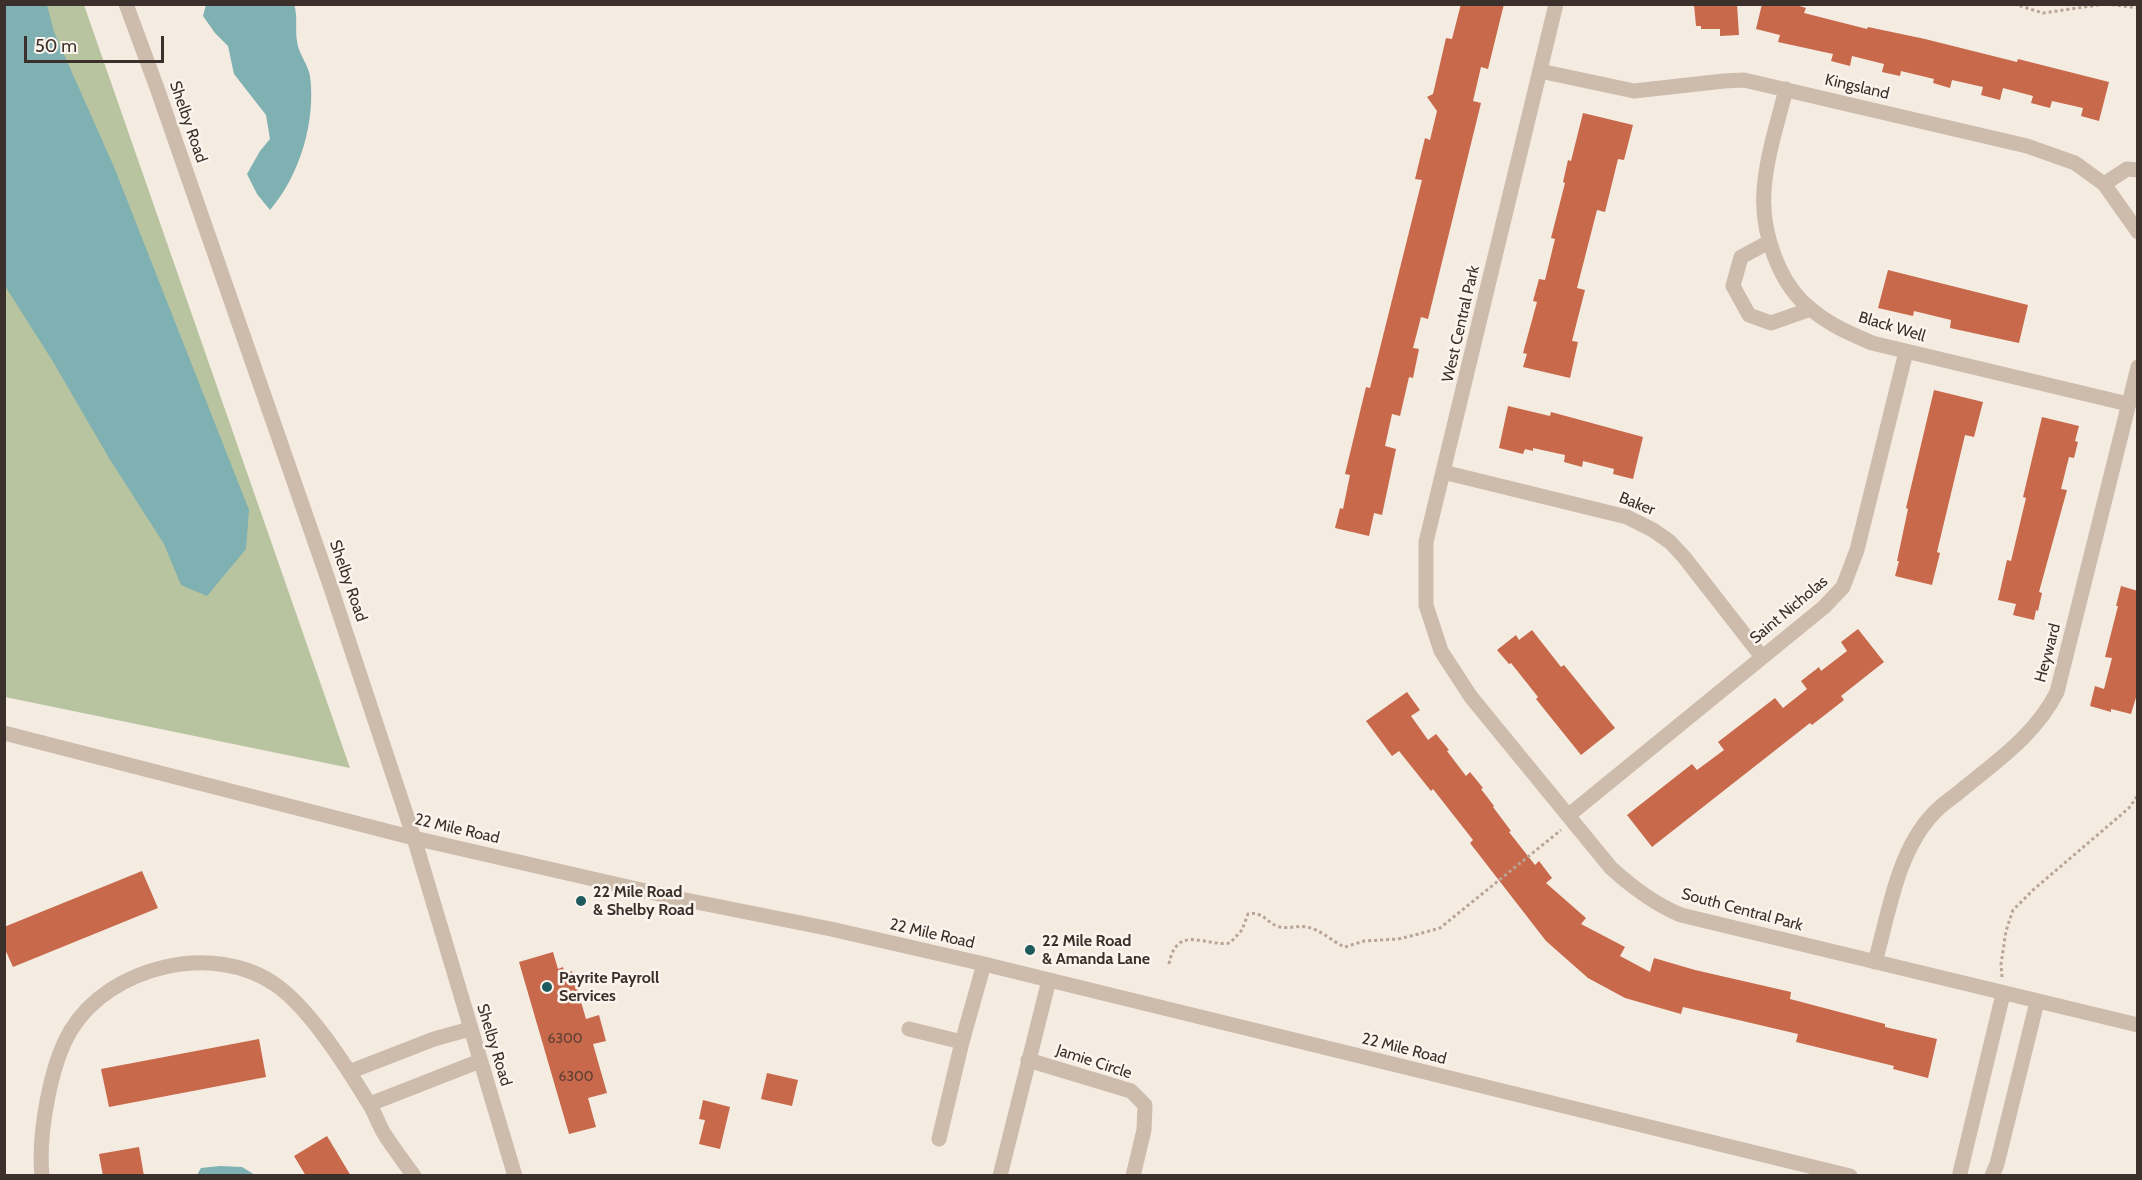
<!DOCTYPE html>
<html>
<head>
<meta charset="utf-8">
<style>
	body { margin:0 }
	#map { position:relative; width:2142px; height:1180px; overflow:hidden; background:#f4ebe1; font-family:Cabin,sans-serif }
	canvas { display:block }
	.frame { position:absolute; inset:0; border:6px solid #3b302b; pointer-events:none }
	.scale { position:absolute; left:24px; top:36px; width:140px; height:27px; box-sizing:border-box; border:3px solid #3b302b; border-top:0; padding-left:8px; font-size:18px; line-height:21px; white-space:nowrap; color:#3b302b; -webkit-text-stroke:4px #fbf5ee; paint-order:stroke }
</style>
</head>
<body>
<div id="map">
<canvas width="2142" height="1180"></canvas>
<div class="frame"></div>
<div class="scale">50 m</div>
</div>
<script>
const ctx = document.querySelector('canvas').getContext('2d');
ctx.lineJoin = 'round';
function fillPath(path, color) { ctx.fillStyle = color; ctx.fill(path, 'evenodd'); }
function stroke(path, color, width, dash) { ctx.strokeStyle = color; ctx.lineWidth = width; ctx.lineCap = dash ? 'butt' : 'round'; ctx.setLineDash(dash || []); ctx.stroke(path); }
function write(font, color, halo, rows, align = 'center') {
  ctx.font = font + ' Cabin,sans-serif'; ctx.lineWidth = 5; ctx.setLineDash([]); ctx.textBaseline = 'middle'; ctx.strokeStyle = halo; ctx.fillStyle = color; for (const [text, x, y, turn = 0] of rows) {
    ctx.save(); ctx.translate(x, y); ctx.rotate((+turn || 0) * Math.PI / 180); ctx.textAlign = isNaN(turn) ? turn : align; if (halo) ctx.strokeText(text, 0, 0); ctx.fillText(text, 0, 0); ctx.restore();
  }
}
fillPath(new Path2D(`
	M 4,5 L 84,5 L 350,768 L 5,697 Z`), '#b8c4a0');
fillPath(new Path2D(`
	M 5,4 L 47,5 L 54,32 L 114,167 L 249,510 L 246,549 L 207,596 L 181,585 L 164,544 L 109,458 L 52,360 L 5,286 Z
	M 294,4 C 298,16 295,29 297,41 C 298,53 308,64 310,76 C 316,121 300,175 270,210 L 257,194 L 247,174 L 260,151 L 270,139 L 266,115 L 234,74 L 228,46 L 215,33 L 203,16 L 206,5 Z
	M 220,1166 L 242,1167 L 255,1175 L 197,1175 L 201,1168 Z`), '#7fb0b2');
fillPath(new Path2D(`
	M 1461,4 L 1504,4 L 1488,69 L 1481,67 L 1473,101 L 1481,103 L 1428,319 L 1421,317 L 1413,348 L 1419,349 L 1413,378 L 1409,377 L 1400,416 L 1392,414 L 1385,446 L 1396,449 L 1382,515 L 1374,513 L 1369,536 L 1335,528 L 1340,508 L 1343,509 L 1350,475 L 1345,474 L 1366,387 L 1370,388 L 1422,180 L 1415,179 L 1425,138 L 1430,140 L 1437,111 L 1427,97 L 1433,94 L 1446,38 L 1452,39 Z
	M 1694,4 L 1737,4 L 1739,35 L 1720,36 L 1720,29 L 1701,29 L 1701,26 L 1696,26 Z
	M 1762,4 L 1793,4 L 1806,8 L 1804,13 L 1867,29 L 1868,27 L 1925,39 L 2017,62 L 2018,59 L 2109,82 L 2099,121 L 2081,116 L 2083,108 L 2052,101 L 2050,108 L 2031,103 L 2033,96 L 2003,88 L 2000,100 L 1981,95 L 1983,87 L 1952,80 L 1950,88 L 1933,83 L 1934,79 L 1901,71 L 1900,76 L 1882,72 L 1884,64 L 1852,56 L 1850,66 L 1831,61 L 1833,54 L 1778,42 L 1780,35 L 1756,29 Z
	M 1583,113 L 1633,125 L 1624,160 L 1618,159 L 1605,212 L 1597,210 L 1577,288 L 1585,290 L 1572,341 L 1578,342 L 1570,378 L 1523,367 L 1527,354 L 1523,353 L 1537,302 L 1533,301 L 1539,279 L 1545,280 L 1555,239 L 1551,238 L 1565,183 L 1563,182 L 1568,160 L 1571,161 Z
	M 1888,270 L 2028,305 L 2019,343 L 1950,328 L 1951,320 L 1914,311 L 1913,316 L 1878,308 Z
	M 1934,390 L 1983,402 L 1974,437 L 1965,435 L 1937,552 L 1940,553 L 1932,585 L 1895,576 L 1899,561 L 1897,561 L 1908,509 L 1906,508 Z
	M 1508,406 L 1550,416 L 1551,412 L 1643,437 L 1633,479 L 1613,474 L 1614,469 L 1583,461 L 1582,467 L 1564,462 L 1565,455 L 1533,448 L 1533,451 L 1525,449 L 1523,454 L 1499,448 Z
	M 2042,417 L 2079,426 L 2075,441 L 2078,442 L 2074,458 L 2069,457 L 2061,489 L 2067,490 L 2039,592 L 2042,593 L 2038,611 L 2036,610 L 2034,620 L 2013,615 L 2016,604 L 1998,600 L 2007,560 L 2011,561 L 2026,498 L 2023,497 Z
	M 2121,586 L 2138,591 L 2138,691 L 2131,714 L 2111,709 L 2111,712 L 2090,706 L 2095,686 L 2104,689 L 2112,658 L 2105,657 L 2118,606 L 2116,606 Z
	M 1858,629 L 1884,662 L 1841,696 L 1844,700 L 1812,725 L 1810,723 L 1652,847 L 1627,815 L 1692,764 L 1697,770 L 1724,750 L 1718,742 L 1775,698 L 1783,708 L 1807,689 L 1801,681 L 1819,667 L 1821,671 L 1847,651 L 1841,642 Z
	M 1532,630 L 1561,667 L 1564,665 L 1615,728 L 1581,755 L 1536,699 L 1538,697 L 1511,663 L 1509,664 L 1497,650 L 1516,635 L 1519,640 Z
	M 1407,692 L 1420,710 L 1411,716 L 1428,740 L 1436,734 L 1449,750 L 1447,751 L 1466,776 L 1470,772 L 1483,788 L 1481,789 L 1494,806 L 1493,807 L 1511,831 L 1509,832 L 1535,865 L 1539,861 L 1552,878 L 1546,883 L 1586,918 L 1581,924 L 1625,947 L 1620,956 L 1650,972 L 1654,958 L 1695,970 L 1791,992 L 1790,999 L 1885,1024 L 1885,1027 L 1937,1039 L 1928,1078 L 1893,1069 L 1894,1066 L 1796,1042 L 1798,1034 L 1683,1007 L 1681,1014 L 1625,998 L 1588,978 L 1546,941 L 1470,843 L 1473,840 L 1433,789 L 1431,791 L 1399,751 L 1392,756 L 1366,721 Z
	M 142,871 L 158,908 L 13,967 L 4,947 L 4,927 Z
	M 553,952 L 558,969 L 563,967 L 565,974 L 572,971 L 586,1019 L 599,1015 L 606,1041 L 593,1044 L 607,1093 L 588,1098 L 596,1127 L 569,1134 L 519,962 Z
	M 259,1039 L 266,1077 L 109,1107 L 101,1069 Z
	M 767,1073 L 798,1080 L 792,1106 L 761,1099 Z
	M 703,1100 L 730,1107 L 720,1149 L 699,1144 L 705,1120 L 699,1119 Z
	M 327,1136 L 351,1176 L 306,1176 L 294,1156 Z
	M 139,1147 L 144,1176 L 103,1176 L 99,1154 Z`), '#c8694b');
stroke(new Path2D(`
	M 2014,4 L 2043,13 L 2105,4
	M 2106,4 L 2138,8
	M 1169,964 C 1177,923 1205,947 1230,943 L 1242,930 L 1248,914 C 1263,911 1266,922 1277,926 C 1287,930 1297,925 1306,927 C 1321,929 1332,942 1345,947 L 1364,941 L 1398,939 L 1415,935 L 1440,928 L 1561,830
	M 2002,977 L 2001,964 L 2006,931 L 2013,910 L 2033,890 L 2129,808 L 2138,795`), '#b9a596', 3, [3, 3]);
stroke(new Path2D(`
	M 126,4 L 157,88 L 330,585 L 414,838 L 515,1176
	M 1556,4 L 1426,542 L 1426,605 L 1441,651 L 1471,697 L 1611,868 C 1632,887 1654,904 1681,915 L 2138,1025
	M 1540,71 L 1634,91 L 1724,81 L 1744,80 L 2027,146 L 2075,163 L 2104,184 L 2138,232
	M 1786,89 C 1778,122 1766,157 1764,191 C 1761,232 1779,285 1812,310 C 1830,325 1851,334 1872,343 L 2128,404
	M 2104,184 L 2127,169 L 2138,170
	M 1769,242 L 1741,257 L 1733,286 L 1749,315 L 1771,323 L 1811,309
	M 1443,472 L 1627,517 L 1653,530 L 1670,542 L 1684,557 L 1762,657
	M 4,733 L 414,838 L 676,898 L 831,929 L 984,964 L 1850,1176
	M 1569,815 L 1824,607 L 1843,587 L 1857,550 L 1906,352
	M 1875,962 C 1889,913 1897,852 1933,814 C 1940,806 1949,800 1958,793 C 1994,763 2035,736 2057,692 L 2138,367
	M 909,1029 L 962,1042
	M 1028,1060 L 1131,1091 L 1145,1105 L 1144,1130 L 1133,1176
	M 349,1072 L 434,1039 L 470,1029
	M 370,1104 L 480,1061
	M 939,1139 L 962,1042 L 984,964
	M 42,1176 C 38,1135 50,1065 71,1030 C 110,966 214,941 276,985 C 310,1009 346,1066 368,1102 C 375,1112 378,1124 385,1135 C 394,1149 404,1162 414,1176
	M 1000,1176 L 1049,980
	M 1961,1176 L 1960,1173 L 2003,994
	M 1992,1176 L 1997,1164 L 2037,1002`), '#cdbbac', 15);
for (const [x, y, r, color] of [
	[581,901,6,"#1f5a5e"],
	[1030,950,6,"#1f5a5e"],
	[547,987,6,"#1f5a5e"]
]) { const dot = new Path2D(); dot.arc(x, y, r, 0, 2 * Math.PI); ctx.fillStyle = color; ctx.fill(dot); stroke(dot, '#fbf5ee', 2); }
write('14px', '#5e3e33', null, [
	["6300",565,1039],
	["6300",576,1077]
]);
write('16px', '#3b302b', '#fbf5ee', [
	["Kingsland",1857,87,13],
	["Shelby Road",188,122,71],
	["West Central Park",1461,324,-77],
	["Black Well",1892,327,17],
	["Baker",1637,504,22],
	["Shelby Road",348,581,71],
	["Saint Nicholas",1789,610,-40],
	["Heyward",2048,653,-75],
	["22 Mile Road",457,829,13],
	["South Central Park",1742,910,15],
	["22 Mile Road",932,934,13],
	["Shelby Road",494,1045,73],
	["22 Mile Road",1404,1049,14],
	["Jamie Circle",1094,1062,18]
]);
write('bold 16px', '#3b302b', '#fbf5ee', [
	["22 Mile Road",593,892],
	["& Shelby Road",593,910],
	["22 Mile Road",1042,941],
	["& Amanda Lane",1042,959],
	["Payrite Payroll",559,978],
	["Services",559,996]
], 'left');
</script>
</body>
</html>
